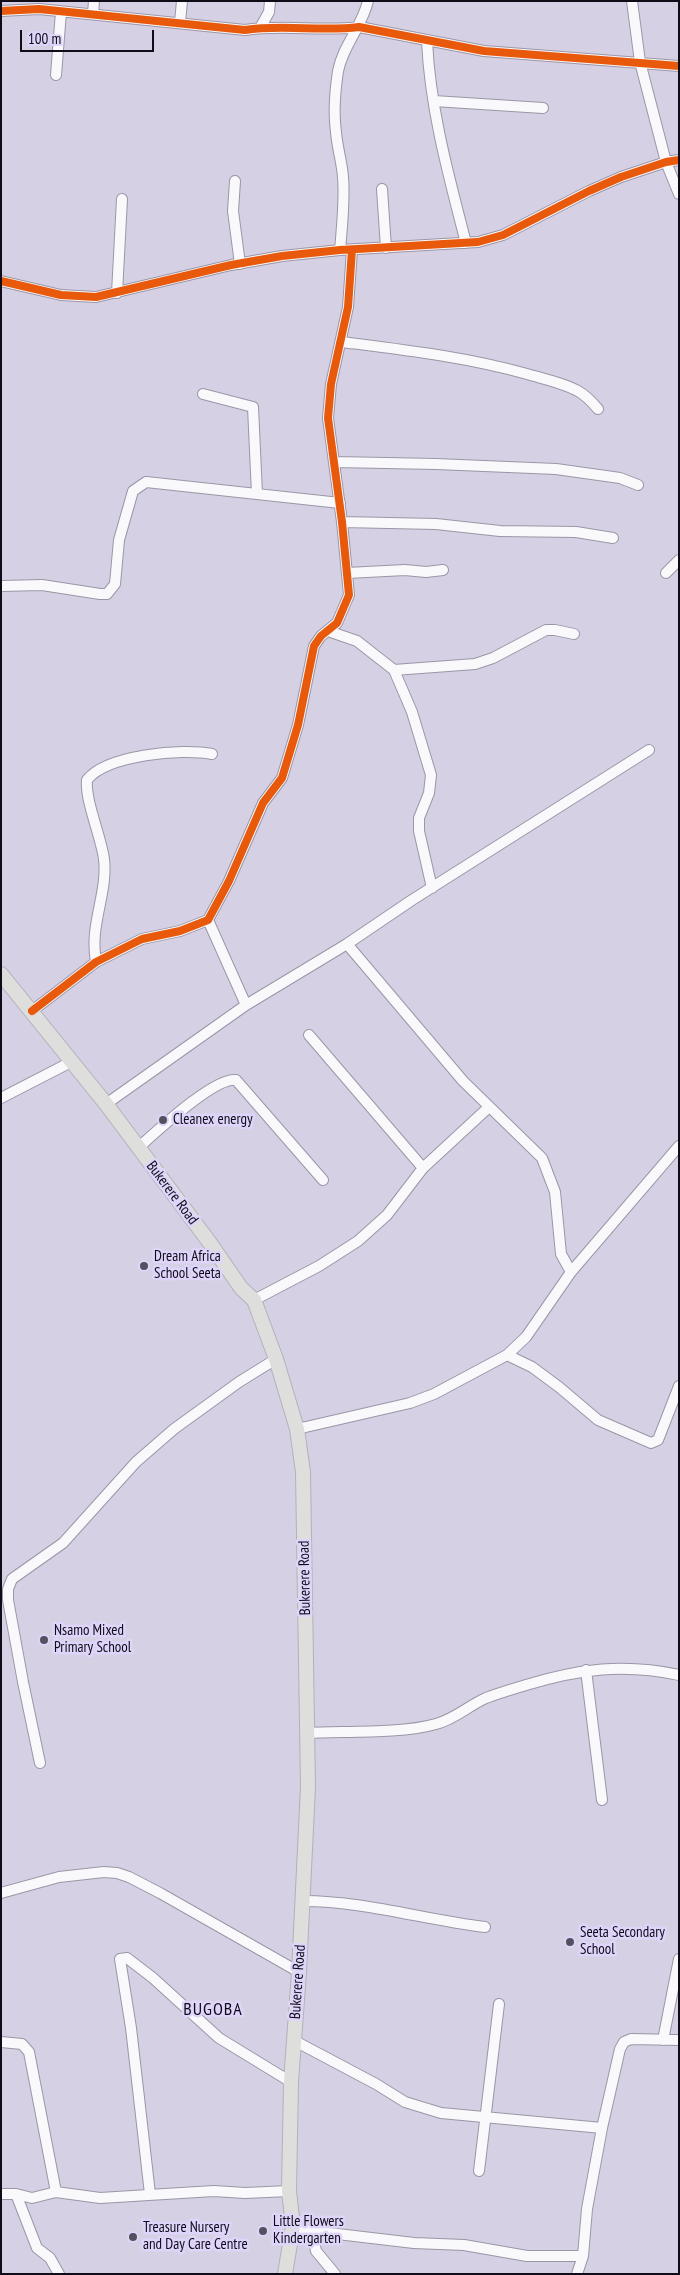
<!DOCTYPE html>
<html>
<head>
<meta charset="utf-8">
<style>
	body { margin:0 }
	#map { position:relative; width:680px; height:2275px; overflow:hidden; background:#d6d0e4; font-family:"PT Sans Narrow",sans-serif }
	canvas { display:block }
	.frame { position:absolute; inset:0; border:2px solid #0f0b17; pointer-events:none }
	.scale { position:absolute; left:20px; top:30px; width:134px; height:22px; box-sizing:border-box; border:2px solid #0f0b17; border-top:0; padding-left:6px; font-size:15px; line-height:18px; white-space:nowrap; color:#0f0b17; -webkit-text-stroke:4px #dfd5fa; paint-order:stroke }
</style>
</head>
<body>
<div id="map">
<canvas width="680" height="2275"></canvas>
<div class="frame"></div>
<div class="scale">100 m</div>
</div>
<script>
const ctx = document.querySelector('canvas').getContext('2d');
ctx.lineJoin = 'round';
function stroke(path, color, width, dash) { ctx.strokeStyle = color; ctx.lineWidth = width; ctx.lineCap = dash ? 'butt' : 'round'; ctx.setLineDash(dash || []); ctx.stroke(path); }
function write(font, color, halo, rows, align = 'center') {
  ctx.font = font + ' "PT Sans Narrow",sans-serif'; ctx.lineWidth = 5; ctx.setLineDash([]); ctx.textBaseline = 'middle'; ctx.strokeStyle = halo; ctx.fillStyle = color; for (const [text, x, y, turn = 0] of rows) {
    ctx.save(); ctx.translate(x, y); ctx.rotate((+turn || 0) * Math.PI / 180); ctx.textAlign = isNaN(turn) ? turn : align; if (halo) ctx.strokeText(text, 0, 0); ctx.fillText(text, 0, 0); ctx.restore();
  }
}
const minor = new Path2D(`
	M 632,1 L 640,62 L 666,162 L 679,194
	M 1,11 L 39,9 L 245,30 C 283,24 321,32 359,27 L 484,51 L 679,66
	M 93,14 L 94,1
	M 180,22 L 182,1
	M 260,28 L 269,12 L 270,1
	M 427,41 C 430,109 449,177 466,243
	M 56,75 L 61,12
	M 434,101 L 543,108
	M 235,181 L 233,211 L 240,264
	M 382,189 L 386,248
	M 340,250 C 342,226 345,201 343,177 C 342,162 337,147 336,132 C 333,111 335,91 338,71 C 343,45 362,27 368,1
	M 1,281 L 61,295 L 96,297 L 231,265 L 282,256 L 340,250 L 478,242 L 503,235 L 589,191 L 621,177 L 666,162 L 679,160
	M 117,293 L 122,199
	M 342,342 C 405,350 466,357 527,374 C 544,379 563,383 578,391 C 587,396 592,402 598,409
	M 203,394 L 253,407 L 257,494
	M 335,462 L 436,464 L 556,469 L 620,478 L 638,485
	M 342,522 L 436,524 L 500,531 L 576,532 L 613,538
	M 347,573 L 405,570 L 426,572 L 443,570
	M 666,573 L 679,560
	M 1,586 L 42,585 L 100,594 L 107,594 L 115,584 L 119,540 L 133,491 L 146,482 L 340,503
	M 328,631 L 357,641 L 394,670 L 475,664 L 493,658 L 546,630 L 555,630 L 574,634
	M 394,670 L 412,712 L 431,775 L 429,793 L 419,818 L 419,831 L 432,888
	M 208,920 L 246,1005
	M 347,944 L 463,1081 L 542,1158 L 555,1192 L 561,1254 L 571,1272
	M 96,962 C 89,924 108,894 104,859 C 101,836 85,801 87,780 C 106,755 182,748 212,754
	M 32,1011 L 96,962 L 142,939 L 180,931 L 208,920 L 229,881 L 263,803 L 282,778 L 298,725 L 314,646 L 321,636 L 337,623 L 349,595 L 342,522 L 328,418 L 331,384 L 348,307 L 352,250
	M 309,1035 L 423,1168
	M 1,1098 L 71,1062
	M 106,1104 L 246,1005 L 347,944 L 412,900 L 649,750
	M 138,1148 C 155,1133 214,1077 236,1080 L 323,1180
	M 254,1300 L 319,1266 L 358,1241 L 387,1215 L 423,1168 L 489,1107
	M 507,1355 L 532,1367 L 559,1387 L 598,1420 L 651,1443 L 658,1440 L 679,1386
	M 297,1429 L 410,1403 L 434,1394 L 507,1355 L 526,1337 L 571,1272 L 679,1146
	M 586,1670 L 602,1800
	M 307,1733 C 344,1731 401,1734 436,1724 C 455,1719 468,1706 486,1698 C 499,1693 513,1689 526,1685 C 579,1669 624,1663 679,1675
	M 40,1763 L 23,1682 L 8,1600 L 8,1589 L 12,1579 L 63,1543 L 136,1462 L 174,1429 L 239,1382 L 276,1359
	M 1,1893 L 59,1877 L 104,1872 L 117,1873 L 129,1877 L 160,1893 L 299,1972
	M 303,1901 C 364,1901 425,1920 485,1927
	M 293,2040 L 376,2084 L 405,2102 L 441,2113 L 602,2128 L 587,2209 L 583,2256
	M 663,2040 L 679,1959
	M 1,2042 L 22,2044 L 29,2052 L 56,2192
	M 602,2128 L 620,2049 L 624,2042 L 631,2039 L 679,2040
	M 479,2171 L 499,2004
	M 1,2194 L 16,2194 L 32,2198 L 56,2192 L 100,2198 L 214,2191 L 245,2193 L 289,2191
	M 16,2194 L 37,2248 L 50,2258 L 59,2274
	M 150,2194 L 131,2028 L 120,1959 L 127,1958 L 153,1978 L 219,2038 L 291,2082
	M 293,2226 L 312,2231 L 316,2251 L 335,2274
	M 312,2231 L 414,2243 L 464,2245 L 527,2256 L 583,2256 L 577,2274`);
const major = new Path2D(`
	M 1,974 L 106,1104 L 210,1243 L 241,1288 L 254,1300 L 276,1359 L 297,1429 L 303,1472 L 308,1787 L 299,1972 L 291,2082 L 289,2191 L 293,2226 L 285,2274`);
stroke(minor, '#9b96a6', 12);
stroke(major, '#b3b0ba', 16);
stroke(minor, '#f9f8fb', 10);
stroke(major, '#dededc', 14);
stroke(new Path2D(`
	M 1,11 L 39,9 L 245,30 C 283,24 321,32 359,27 L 484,51 L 679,66
	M 1,281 L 61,295 L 96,297 L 231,265 L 282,256 L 340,250 L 478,242 L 503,235 L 589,191 L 621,177 L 666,162 L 679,160
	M 32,1011 L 96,962 L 142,939 L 180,931 L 208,920 L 229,881 L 263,803 L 282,778 L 298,725 L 314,646 L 321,636 L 337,623 L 349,595 L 342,522 L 328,418 L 331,384 L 348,307 L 352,250`), '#e8590c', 8);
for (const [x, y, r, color] of [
	[163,1120,5,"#55505f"],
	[144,1266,5,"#55505f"],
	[44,1640,5,"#55505f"],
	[570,1942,5,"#55505f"],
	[263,2231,5,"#55505f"],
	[133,2237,5,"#55505f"]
]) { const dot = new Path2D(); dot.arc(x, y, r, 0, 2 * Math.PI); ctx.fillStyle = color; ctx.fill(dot); stroke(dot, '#dfd5fa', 2); }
write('15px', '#0f0b17', '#dfd5fa', [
	["Cleanex energy",173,1120],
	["Dream Africa",154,1257],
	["School Seeta",154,1274],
	["Nsamo Mixed",54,1631],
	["Primary School",54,1648],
	["Seeta Secondary",580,1933],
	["School",580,1950],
	["Little Flowers",273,2222],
	["Kindergarten",273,2239],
	["Treasure Nursery",143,2228],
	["and Day Care Centre",143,2245]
], 'left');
write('15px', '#0f0b17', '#dfd5fa', [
	["Bukerere Road",172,1193,53],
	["Bukerere Road",305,1578,-91],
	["Bukerere Road",298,1982,-86]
]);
ctx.letterSpacing = '1px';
write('18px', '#0f0b17', '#dfd5fa', [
	["BUGOBA",213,2010]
]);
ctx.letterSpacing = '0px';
</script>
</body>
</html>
